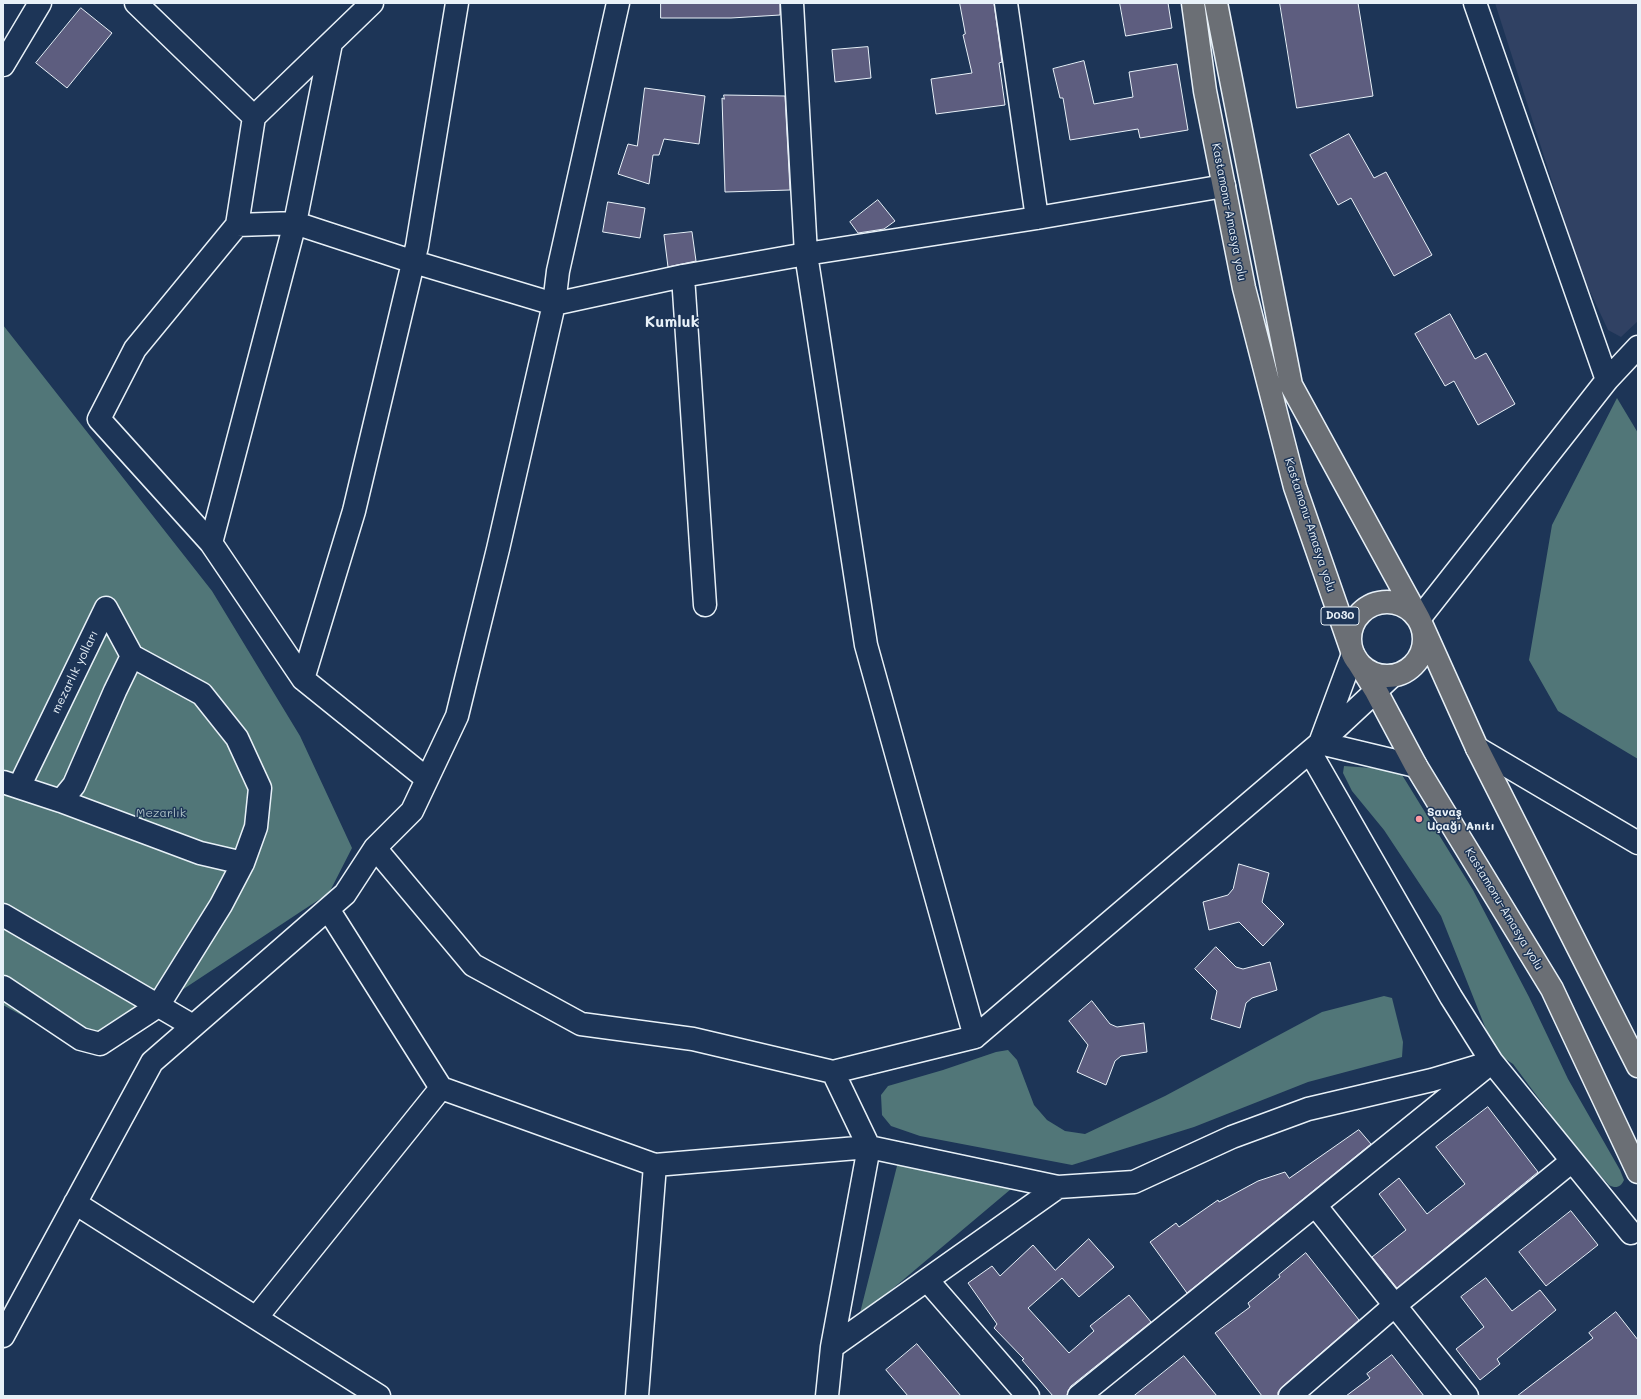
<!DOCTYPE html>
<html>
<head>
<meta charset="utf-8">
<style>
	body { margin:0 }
	#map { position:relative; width:1641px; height:1399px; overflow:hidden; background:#1d3557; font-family:Mali,sans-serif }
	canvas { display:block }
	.frame { position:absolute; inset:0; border:4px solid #e8f1f8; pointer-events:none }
</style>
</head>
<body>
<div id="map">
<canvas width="1641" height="1399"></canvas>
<div class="frame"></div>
</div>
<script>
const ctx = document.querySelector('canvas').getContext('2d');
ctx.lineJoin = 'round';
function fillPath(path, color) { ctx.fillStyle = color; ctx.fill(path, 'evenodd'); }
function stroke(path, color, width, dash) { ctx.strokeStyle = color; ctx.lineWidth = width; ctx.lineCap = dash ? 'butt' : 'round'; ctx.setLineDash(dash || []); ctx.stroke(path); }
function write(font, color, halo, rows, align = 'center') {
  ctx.font = font + ' Mali,sans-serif'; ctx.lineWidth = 3; ctx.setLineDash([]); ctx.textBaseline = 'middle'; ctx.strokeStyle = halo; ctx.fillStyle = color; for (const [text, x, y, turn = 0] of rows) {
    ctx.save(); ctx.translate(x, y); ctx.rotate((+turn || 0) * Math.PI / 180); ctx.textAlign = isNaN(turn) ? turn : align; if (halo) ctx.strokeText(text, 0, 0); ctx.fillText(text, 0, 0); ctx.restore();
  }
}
fillPath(new Path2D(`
	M 1495,3 L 1638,3 L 1638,321 L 1621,337 L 1608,330 L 1581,272 Z`), '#304163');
fillPath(new Path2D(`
	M 3,325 L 212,591 L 300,736 L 352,848 L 329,893 L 88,1052 L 3,1005 Z
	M 1617,398 L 1638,433 L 1638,759 L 1558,711 L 1529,660 L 1552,525 Z
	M 1344,766 L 1399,770 L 1473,890 L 1529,997 L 1568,1079 L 1620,1170 L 1624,1180 C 1621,1187 1616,1189 1609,1185 L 1575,1147 L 1513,1064 L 1495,1052 L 1441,916 L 1384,830 L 1352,791 L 1343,773 Z
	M 1384,996 L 1392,998 L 1403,1042 L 1402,1057 L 1308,1082 L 1194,1127 L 1072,1165 L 920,1136 L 891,1126 L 882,1115 L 881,1095 L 888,1086 L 943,1070 L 996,1052 L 1008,1050 L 1017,1060 L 1034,1105 L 1047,1120 L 1065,1131 L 1085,1134 L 1165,1096 L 1322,1012 Z
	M 898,1162 L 1011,1189 L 859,1317 Z`), '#517678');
const building = new Path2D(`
	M 661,3 L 780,3 L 780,15 L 731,18 L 661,18 Z
	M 960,3 L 994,3 L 1002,62 L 999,63 L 1005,105 L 936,114 L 931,79 L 972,73 L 963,35 L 965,34 Z
	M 1120,3 L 1168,3 L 1172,28 L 1126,36 Z
	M 1280,3 L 1358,3 L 1373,96 L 1297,108 Z
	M 81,8 L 112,33 L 67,88 L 36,63 Z
	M 868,47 L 871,78 L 835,82 L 832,50 Z
	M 1084,61 L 1094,104 L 1133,97 L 1129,72 L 1177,64 L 1188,130 L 1140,138 L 1138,129 L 1070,140 L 1063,98 L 1060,98 L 1053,69 Z
	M 645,88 L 705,96 L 699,144 L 664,139 L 659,155 L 653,155 L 649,184 L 618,174 L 628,144 L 637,146 Z
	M 724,95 L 785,96 L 790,190 L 725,192 L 722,98 L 724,99 Z
	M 1349,134 L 1374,178 L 1386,172 L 1432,255 L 1394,276 L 1351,198 L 1338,205 L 1310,155 Z
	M 878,200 L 895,221 L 884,229 L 858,233 L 850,222 Z
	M 608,202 L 645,208 L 640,238 L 603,232 Z
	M 692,232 L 696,261 L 668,267 L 664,235 Z
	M 1450,314 L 1475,359 L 1486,353 L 1515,404 L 1478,425 L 1454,381 L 1445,386 L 1415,334 Z
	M 1239,864 L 1269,873 L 1262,902 L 1284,924 L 1263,946 L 1239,922 L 1209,930 L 1203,902 L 1228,895 L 1233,889 Z
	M 1216,947 L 1236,967 L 1243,969 L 1270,962 L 1277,990 L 1252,998 L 1246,1003 L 1240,1028 L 1211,1019 L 1217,991 L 1195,969 Z
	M 1092,1001 L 1110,1024 L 1117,1027 L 1144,1023 L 1147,1052 L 1121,1056 L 1115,1061 L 1106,1085 L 1077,1072 L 1088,1045 L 1069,1021 Z
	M 1488,1107 L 1538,1172 L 1397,1288 L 1372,1257 L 1406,1230 L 1379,1194 L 1399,1178 L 1427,1214 L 1465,1184 L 1436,1147 Z
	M 1359,1130 L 1371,1144 L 1187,1293 L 1150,1242 L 1176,1223 L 1179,1227 L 1218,1200 L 1219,1202 L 1258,1181 L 1285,1172 L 1289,1178 Z
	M 1571,1211 L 1598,1245 L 1546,1286 L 1519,1252 Z
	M 1089,1239 L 1114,1267 L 1079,1297 L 1062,1278 L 1028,1308 L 1069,1353 L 1094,1331 L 1090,1326 L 1129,1295 L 1151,1322 L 1071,1386 L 1068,1391 L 1067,1396 L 1053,1396 L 1022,1360 L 1024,1359 L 994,1328 L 997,1324 L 968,1283 L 992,1266 L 1000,1276 L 1033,1245 L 1055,1270 Z
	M 1306,1253 L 1359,1320 L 1282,1387 L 1278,1392 L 1278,1396 L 1262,1396 L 1215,1333 L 1250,1307 L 1248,1303 L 1280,1277 L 1279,1275 Z
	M 1486,1278 L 1512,1311 L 1540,1290 L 1556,1310 L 1497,1359 L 1500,1364 L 1480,1380 L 1456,1349 L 1484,1327 L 1461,1297 Z
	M 1616,1312 L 1638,1340 L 1638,1396 L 1517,1396 L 1593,1338 L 1589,1333 Z
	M 917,1344 L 961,1396 L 908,1396 L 886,1370 Z
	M 1392,1355 L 1424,1396 L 1346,1396 L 1370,1378 L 1367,1374 Z
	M 1184,1356 L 1217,1396 L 1134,1396 Z`);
fillPath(building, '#5d5d7f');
stroke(building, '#e8f1f8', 1);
const minor = new Path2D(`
	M 136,3 L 254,117
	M 618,3 L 558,271 L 554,304 L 498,549 L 457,716 L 412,811 L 375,848 L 473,965 L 581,1024 L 693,1039 L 833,1072 L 975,1037 L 1320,743 L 1392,676
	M 792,3 L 806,254 L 866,645 L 975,1037
	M 1006,3 L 1037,218
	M 1475,3 L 1607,380
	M 331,43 L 295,223 L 211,543 L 303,679 L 427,779
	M 3,65 L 40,3
	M 237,225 L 295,223 L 414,262 L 554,304 L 683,276 L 806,254 L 1037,218 L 1224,186
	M 683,276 L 705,605
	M 211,543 L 99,419 L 135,349 L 237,225 L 254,117 L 372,3
	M 1419,619 L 1607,380 L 1638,347
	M 1353,654 L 1320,743 L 1416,766
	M 303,679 L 354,511 L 417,246 L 457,3
	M 1477,748 L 1638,843
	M 3,782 L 61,801 L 200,853 L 243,863
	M 19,787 L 106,608 L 132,656
	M 3,915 L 193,1026
	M 3,987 L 81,1039 L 100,1044 L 158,1006 L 221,905 L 243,863 L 256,827 L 260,788 L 237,738 L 202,694 L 132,656 L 115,691 L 74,785 L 61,801
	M 441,1088 L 655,1165 L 637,1396
	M 655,1165 L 869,1147 L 833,1072
	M 1058,1187 L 1134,1182 L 1232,1137 L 1308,1109 L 1432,1080 L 1492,1062 L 1451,997 L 1310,752
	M 75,1203 L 379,1396
	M 1315,1205 L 1467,1396
	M 927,1280 L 1028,1396
	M 256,1318 L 441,1088 L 328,909
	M 3,1336 L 152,1062 L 345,894 L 375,848
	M 827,1396 L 832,1347 L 869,1147 L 1058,1187 L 832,1347
	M 1079,1396 L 1492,1062 L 1631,1233
	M 1290,1396 L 1394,1306 L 1572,1161`);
const major = new Path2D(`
	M 1193,3 L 1205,91 L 1244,288 L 1295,487 L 1353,654 L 1376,691 L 1416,766 L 1552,989 L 1638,1172
	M 1216,3 L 1291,385 L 1419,619 L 1477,748 L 1638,1066
	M1350 639a37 37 0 1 1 74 0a37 37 0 1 1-74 0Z`);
stroke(minor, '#e8f1f8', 25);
stroke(major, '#e8f1f8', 25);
stroke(minor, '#1d3557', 22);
stroke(major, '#6b6f75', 22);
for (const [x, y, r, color] of [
	[1419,819,4,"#ff9aa2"]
]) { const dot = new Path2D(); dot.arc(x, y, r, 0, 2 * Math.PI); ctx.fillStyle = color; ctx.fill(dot); stroke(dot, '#1d3557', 1.5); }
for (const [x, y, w] of [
	[1340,616,38]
]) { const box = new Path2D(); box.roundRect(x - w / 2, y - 9, w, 18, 3); ctx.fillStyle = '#1d3557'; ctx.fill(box); stroke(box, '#e8f1f8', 1); }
write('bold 11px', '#e8f1f8', null, [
	["D030",1340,616]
]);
write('12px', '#e8f1f8', '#1d3557', [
	["Kastamonu-Amasya yolu",1229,212,79],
	["Kastamonu-Amasya yolu",1310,525,72],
	["mezarlık yolları",75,672,-64],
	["Kastamonu-Amasya yolu",1504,909,59]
]);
write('bold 12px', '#e8f1f8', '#1d3557', [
	["Savaş",1427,812],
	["Uçağı Anıtı",1427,826]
], 'left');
write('12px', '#acc0c5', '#1d3557', [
	["Mezarlık",161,813]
]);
write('bold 16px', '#e8f1f8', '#1d3557', [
	["Kumluk",672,322]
]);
</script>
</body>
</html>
